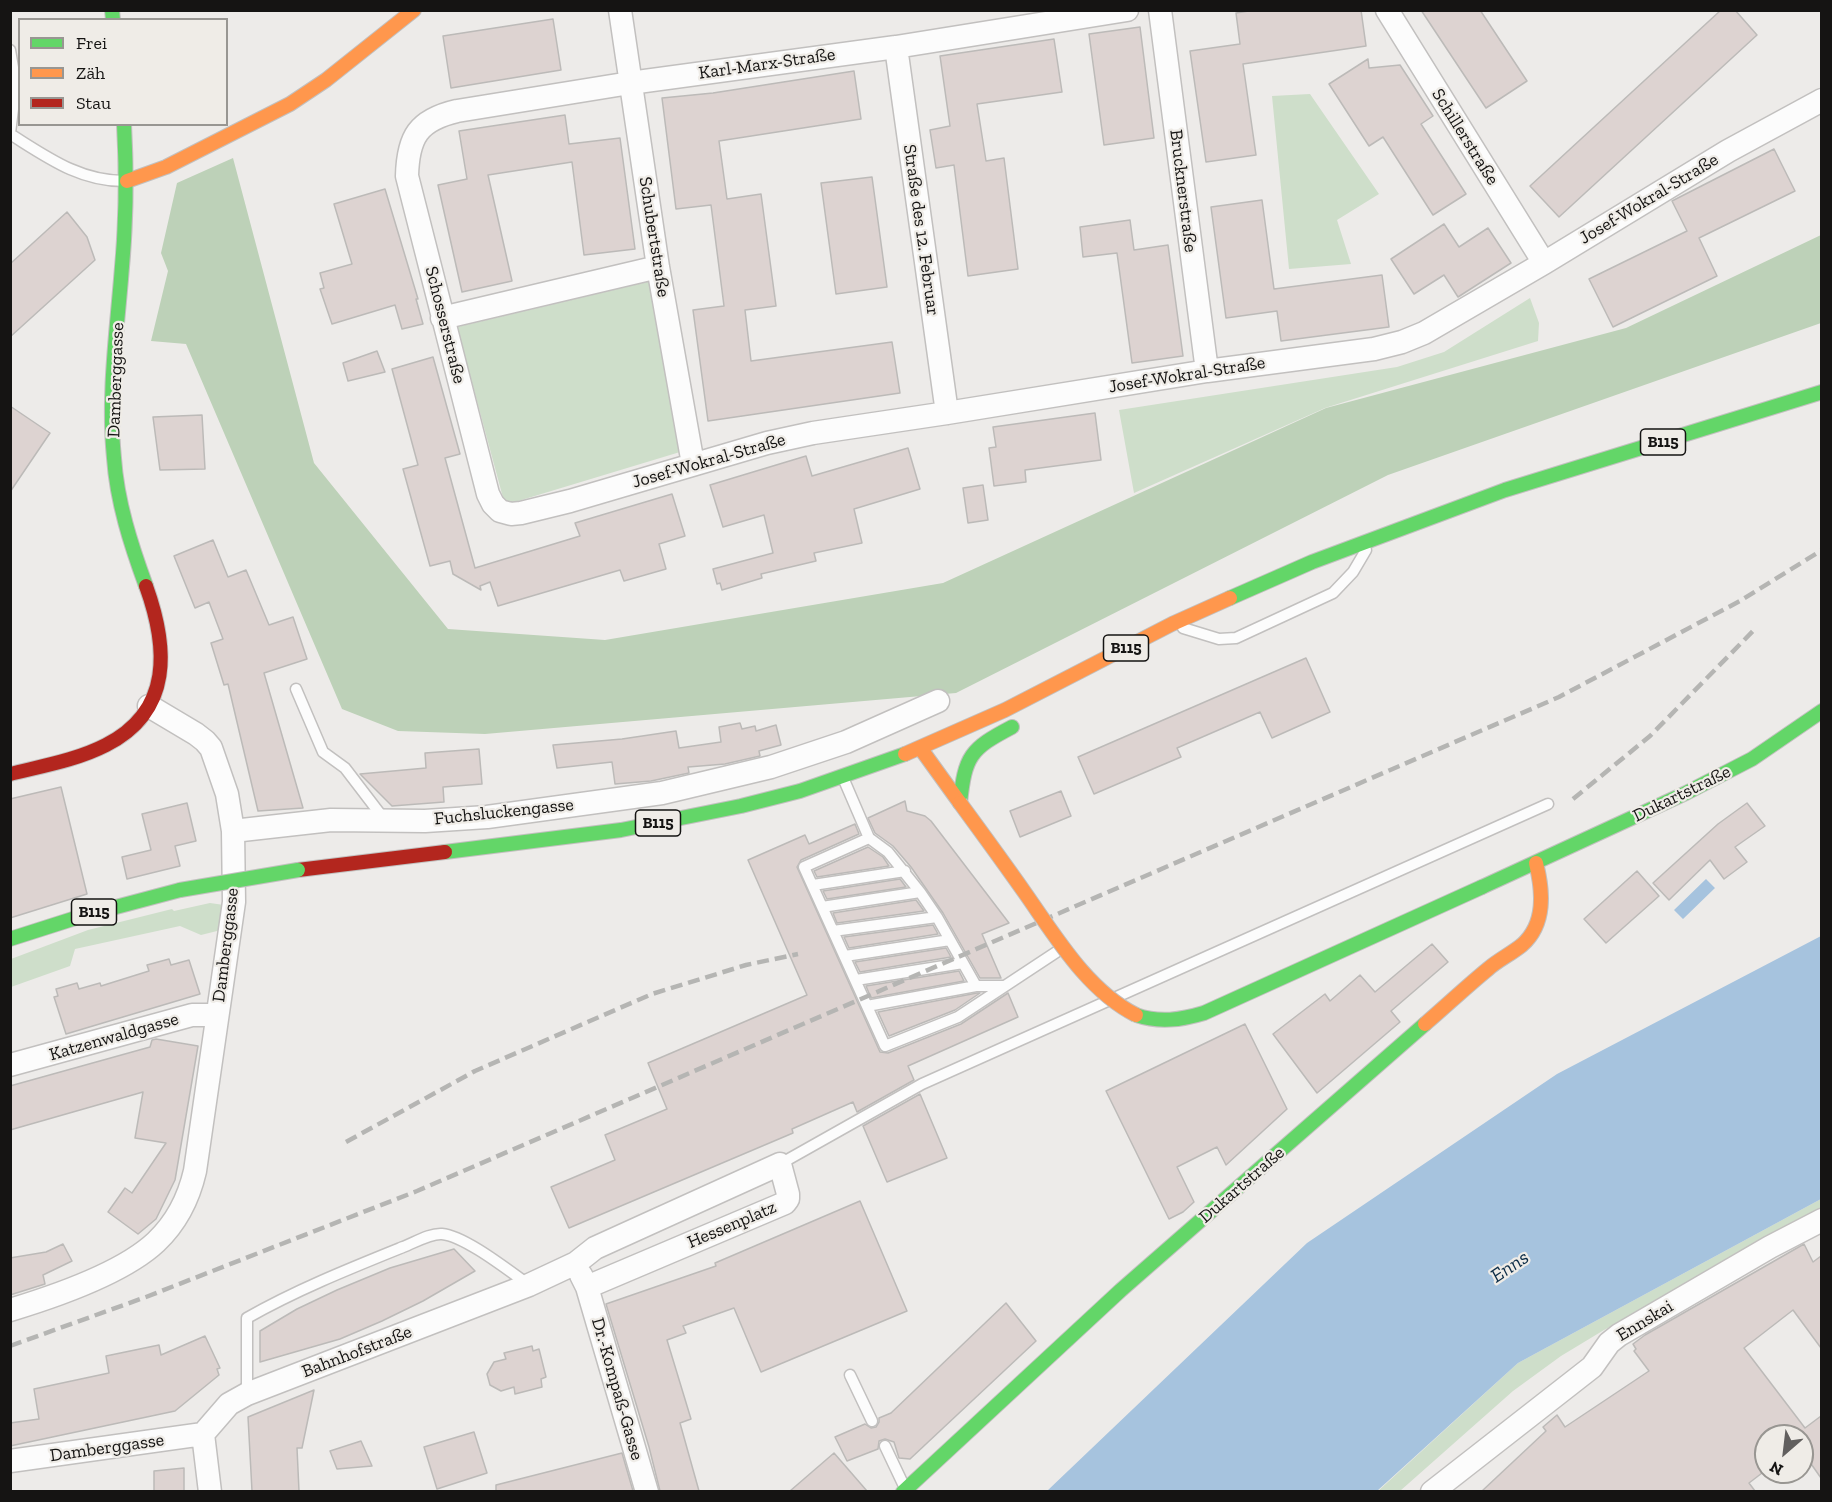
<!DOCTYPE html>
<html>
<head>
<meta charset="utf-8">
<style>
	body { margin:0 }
	#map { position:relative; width:1832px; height:1502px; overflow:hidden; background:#edebe9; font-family:"Zilla Slab",serif }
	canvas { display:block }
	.frame { position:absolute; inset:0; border:12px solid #151413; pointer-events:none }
	.legend { position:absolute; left:18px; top:18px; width:210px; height:108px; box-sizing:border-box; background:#efece7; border:2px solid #989692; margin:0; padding:8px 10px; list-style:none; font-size:18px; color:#151413 }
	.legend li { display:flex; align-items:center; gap:12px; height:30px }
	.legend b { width:30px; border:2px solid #989692 }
	.north { position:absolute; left:1754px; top:1424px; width:60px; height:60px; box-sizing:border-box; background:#efece7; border:2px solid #989692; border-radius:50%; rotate:208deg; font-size:16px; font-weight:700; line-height:24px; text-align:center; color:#151413 }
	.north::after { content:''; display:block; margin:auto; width:21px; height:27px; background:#615f5e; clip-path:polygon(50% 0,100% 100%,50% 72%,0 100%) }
</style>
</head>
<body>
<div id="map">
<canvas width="1832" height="1502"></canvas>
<div class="frame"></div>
<ul class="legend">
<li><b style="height:8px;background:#63d668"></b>Frei</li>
<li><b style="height:8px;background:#ff974d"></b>Zäh</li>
<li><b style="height:8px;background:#b3261e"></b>Stau</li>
</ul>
<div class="north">N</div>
</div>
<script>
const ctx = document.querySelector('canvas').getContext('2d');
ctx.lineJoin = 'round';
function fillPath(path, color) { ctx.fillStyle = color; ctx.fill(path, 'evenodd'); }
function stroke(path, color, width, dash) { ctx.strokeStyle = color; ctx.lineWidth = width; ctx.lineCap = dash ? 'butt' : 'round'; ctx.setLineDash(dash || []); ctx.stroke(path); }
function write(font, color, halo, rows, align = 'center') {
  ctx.font = font + ' "Zilla Slab",serif'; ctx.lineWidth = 4.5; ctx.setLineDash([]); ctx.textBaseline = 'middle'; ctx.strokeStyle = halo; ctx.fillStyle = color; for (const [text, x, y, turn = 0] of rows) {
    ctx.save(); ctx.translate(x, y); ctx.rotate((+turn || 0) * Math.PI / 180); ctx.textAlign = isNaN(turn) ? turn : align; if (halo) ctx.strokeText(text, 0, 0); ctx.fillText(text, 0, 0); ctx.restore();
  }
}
fillPath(new Path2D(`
	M 1310,94 L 1379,194 L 1337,220 L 1351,264 L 1289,269 L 1272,96 Z
	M 651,281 L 680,452 L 505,505 L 457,327 Z
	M 1530,298 L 1539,323 L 1538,341 L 1325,408 L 1134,493 L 1119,410 L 1397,367 L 1444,352 Z
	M 210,903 L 224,905 L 221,930 L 201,935 L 180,926 L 75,949 L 70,966 L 11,987 L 11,959 L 88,930 L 172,909 L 174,911 Z
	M 1821,1199 L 1821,1214 L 1604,1330 L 1561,1356 L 1513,1391 L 1400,1491 L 1377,1492 L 1518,1363 Z`), '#cedeca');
fillPath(new Path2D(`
	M 233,158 L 314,463 L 448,629 L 605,640 L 943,583 L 1326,408 L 1626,328 L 1821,235 L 1821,323 L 1388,475 L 956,693 L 485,734 L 398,731 L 342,709 L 186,344 L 151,341 L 168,271 L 161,253 L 177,183 Z`), '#bdd1b8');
fillPath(new Path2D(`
	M 1706,879 L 1715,888 L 1683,919 L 1674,910 Z
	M 1821,936 L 1821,1199 L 1518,1363 L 1377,1491 L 1047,1491 L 1307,1243 L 1557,1074 Z`), '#a6c3de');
const building = new Path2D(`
	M 1255,10 L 1361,10 L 1366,46 L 1243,64 L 1256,155 L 1206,162 L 1190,51 L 1240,44 L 1236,13 Z
	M 1421,10 L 1480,10 L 1527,81 L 1486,108 Z
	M 1721,10 L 1735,10 L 1757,35 L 1559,217 L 1530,186 Z
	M 553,19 L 561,70 L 451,88 L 443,36 Z
	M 1140,27 L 1154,138 L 1104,145 L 1089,34 Z
	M 1054,39 L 1062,92 L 977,104 L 986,161 L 1004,158 L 1018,269 L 968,276 L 954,165 L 936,168 L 930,130 L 950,126 L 940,56 Z
	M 1368,59 L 1369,68 L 1400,65 L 1433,116 L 1421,124 L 1466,194 L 1433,215 L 1383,137 L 1369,146 L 1329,84 Z
	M 854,71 L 861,119 L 719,141 L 727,199 L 761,194 L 776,306 L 745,310 L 751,361 L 892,342 L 900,393 L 708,421 L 693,310 L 724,306 L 711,205 L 676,209 L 662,98 L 713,93 Z
	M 565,115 L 569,144 L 620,138 L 635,249 L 584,255 L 572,162 L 488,175 L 512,281 L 462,292 L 438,185 L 467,179 L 459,131 Z
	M 1774,149 L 1795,191 L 1699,238 L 1717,276 L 1613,327 L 1589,279 L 1687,231 L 1672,201 Z
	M 872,177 L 887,287 L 836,294 L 821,183 Z
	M 385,189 L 418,299 L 416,299 L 423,324 L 402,329 L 395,305 L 332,324 L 320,289 L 324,288 L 320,273 L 352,264 L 334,204 Z
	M 1262,200 L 1274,289 L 1382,275 L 1389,327 L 1281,341 L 1277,311 L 1226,318 L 1211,207 Z
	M 67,212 L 87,237 L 95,260 L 10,337 L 10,264 Z
	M 1130,220 L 1134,250 L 1168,245 L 1183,356 L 1132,363 L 1117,253 L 1083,257 L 1080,227 Z
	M 1444,224 L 1459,247 L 1488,228 L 1511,263 L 1458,297 L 1444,275 L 1414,294 L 1391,259 Z
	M 377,351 L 385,372 L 348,381 L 343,363 Z
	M 433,357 L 460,454 L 445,458 L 475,568 L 580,536 L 575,523 L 672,494 L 685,536 L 659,544 L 666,569 L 624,581 L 620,570 L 498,606 L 490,582 L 480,586 L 481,590 L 453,574 L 450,561 L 430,566 L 403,469 L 418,465 L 392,369 Z
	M 10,406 L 50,433 L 10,492 Z
	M 1095,413 L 1101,460 L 1025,470 L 1026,482 L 994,486 L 989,448 L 996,447 L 993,427 Z
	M 202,415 L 205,469 L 160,470 L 153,417 Z
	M 908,448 L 920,489 L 854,509 L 862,543 L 814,553 L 816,561 L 761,574 L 762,578 L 722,590 L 720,583 L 717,584 L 713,569 L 773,553 L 764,515 L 723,527 L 710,485 L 806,456 L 812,476 Z
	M 983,485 L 988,520 L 968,523 L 963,488 Z
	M 213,540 L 228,577 L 246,570 L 269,625 L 293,617 L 307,659 L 264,673 L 303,808 L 258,811 L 228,684 L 224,685 L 211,643 L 223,639 L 209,602 L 195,608 L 174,556 Z
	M 1306,658 L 1330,712 L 1272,738 L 1260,712 L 1177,748 L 1181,757 L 1094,794 L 1078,757 Z
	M 740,723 L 742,729 L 755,726 L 756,731 L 776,725 L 781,745 L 759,751 L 760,756 L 725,764 L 688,767 L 689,773 L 651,781 L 615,784 L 612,762 L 557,768 L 553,745 L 622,739 L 676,731 L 679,748 L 721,742 L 719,727 Z
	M 479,749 L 482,784 L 443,787 L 444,802 L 392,806 L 360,774 L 426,768 L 425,753 Z
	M 61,787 L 87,894 L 10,918 L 10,799 Z
	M 1061,791 L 1071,816 L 1020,837 L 1010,811 Z
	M 905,801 L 907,811 L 925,816 L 931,821 L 1009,923 L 982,934 L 1001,978 L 980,978 L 943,913 L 911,867 L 893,846 L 875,833 L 868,818 Z
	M 187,803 L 196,841 L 175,846 L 180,866 L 127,879 L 122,857 L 151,850 L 142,814 Z
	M 1747,803 L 1765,826 L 1735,847 L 1747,862 L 1724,879 L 1710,860 L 1669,900 L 1653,883 L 1718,824 Z
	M 855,824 L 859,834 L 801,860 L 797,867 L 880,1052 L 888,1053 L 961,1024 L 1008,993 L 1018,1017 L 908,1066 L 914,1080 L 857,1112 L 853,1102 L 792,1129 L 793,1133 L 569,1228 L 551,1187 L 615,1160 L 605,1135 L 667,1109 L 648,1063 L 807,995 L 748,860 L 805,835 L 809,844 Z
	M 868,847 L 883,857 L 889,866 L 817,877 L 814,871 Z
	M 1637,871 L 1659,896 L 1606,943 L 1584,919 Z
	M 900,879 L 906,887 L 827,899 L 823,891 Z
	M 916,900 L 924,911 L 837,923 L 833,913 Z
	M 933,925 L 938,934 L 849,948 L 844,937 Z
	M 1432,944 L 1448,962 L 1391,1011 L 1400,1022 L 1317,1093 L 1273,1034 L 1325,994 L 1330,1001 L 1360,975 L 1375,992 Z
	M 946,948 L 951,957 L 860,972 L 855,962 Z
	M 169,959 L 171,965 L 189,960 L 200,994 L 66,1034 L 54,997 L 58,996 L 56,989 L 77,983 L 79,989 L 100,983 L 101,986 L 149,971 L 147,965 Z
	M 959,971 L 964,981 L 871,998 L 866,986 Z
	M 977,993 L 980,993 L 955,1010 L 889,1036 L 878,1012 Z
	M 1245,1024 L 1287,1109 L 1226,1165 L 1217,1147 L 1177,1167 L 1194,1202 L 1183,1212 L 1169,1219 L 1106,1091 Z
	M 156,1039 L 198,1046 L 175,1180 L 156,1219 L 138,1234 L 108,1212 L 125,1188 L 132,1193 L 166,1143 L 135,1138 L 143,1092 L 10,1130 L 10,1086 L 150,1047 L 152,1040 Z
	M 920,1094 L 947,1158 L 887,1182 L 863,1126 Z
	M 860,1201 L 907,1311 L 761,1372 L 734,1308 L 683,1326 L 686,1333 L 667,1340 L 691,1419 L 680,1423 L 699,1491 L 660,1491 L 649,1447 L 606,1304 L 716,1266 L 715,1263 Z
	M 63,1244 L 72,1261 L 43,1275 L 45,1284 L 10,1295 L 10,1258 L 46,1252 Z
	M 1804,1244 L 1813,1262 L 1821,1256 L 1821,1348 L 1793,1310 L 1744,1348 L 1805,1428 L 1821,1416 L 1821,1478 L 1802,1451 L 1802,1436 L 1766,1436 L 1766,1470 L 1749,1483 L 1755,1491 L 1482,1491 L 1546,1431 L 1543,1427 L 1557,1415 L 1565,1427 L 1649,1371 L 1634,1351 L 1636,1349 L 1633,1344 L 1645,1335 Z
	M 454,1249 L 475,1271 L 423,1301 L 382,1321 L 340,1339 L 260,1362 L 260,1331 L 297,1309 L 337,1290 L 390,1268 Z
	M 1006,1303 L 1036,1341 L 910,1459 L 899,1458 L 894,1442 L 885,1439 L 879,1441 L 878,1449 L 847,1461 L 835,1437 L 865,1424 L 871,1428 L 876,1427 L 879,1422 L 879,1418 L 891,1413 Z
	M 205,1336 L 220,1368 L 217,1369 L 219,1375 L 175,1411 L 10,1446 L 10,1423 L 39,1419 L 34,1389 L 109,1373 L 106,1356 L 159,1345 L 161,1355 Z
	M 532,1346 L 533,1351 L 539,1349 L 546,1377 L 541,1379 L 542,1387 L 515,1394 L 514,1387 L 501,1391 L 490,1385 L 487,1374 L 494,1362 L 506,1359 L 504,1353 Z
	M 314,1390 L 302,1448 L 297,1448 L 299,1491 L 252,1491 L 248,1417 Z
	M 474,1432 L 487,1473 L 437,1489 L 424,1447 Z
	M 361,1441 L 372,1466 L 337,1469 L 330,1451 Z
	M 622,1453 L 633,1491 L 496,1491 L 496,1485 Z
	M 834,1453 L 867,1491 L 790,1491 Z
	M 184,1468 L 184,1491 L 154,1491 L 154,1471 Z`);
fillPath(building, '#ddd3d1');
stroke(building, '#bcbab8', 1.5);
const lane = new Path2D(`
	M 10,50 L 16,85 L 10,133
	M 10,134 C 47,157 79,181 124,181
	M 1183,628 L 1219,639 L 1236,638 L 1333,593 L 1353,572 L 1366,550
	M 296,689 L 323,752 L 345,768 L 384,819
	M 844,780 L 869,838 L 888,852 L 920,892 L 937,917 L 976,986
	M 869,838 L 804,867 L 885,1046 L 958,1017 L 1061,949
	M 813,885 L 905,871
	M 822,907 L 920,892
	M 833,931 L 937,917
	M 845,956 L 950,940
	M 856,980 L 963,963
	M 867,1006 L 976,986 L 1005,986
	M 780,1164 L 922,1084 L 1548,804
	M 850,1375 L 872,1421
	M 247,1394 L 247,1318 C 296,1290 351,1268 403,1247 C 414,1243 430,1233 442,1234 C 465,1236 509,1271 529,1285
	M 885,1446 L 904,1486`);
const street = new Path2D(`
	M 620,10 L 658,267 L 693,464
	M 1127,10 L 896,47 L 630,83 L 457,111 C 418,120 408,137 407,176 L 488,494 L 493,504 L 500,511 L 511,514 L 521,513 L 570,501 L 767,443 L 813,433 L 947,413 L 1207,371 L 1374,349 L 1402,342 L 1424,333 L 1544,263 L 1728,151 L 1822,100
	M 1160,10 L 1207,371
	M 1387,10 L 1544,263
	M 896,47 L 947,413
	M 442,318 L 658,267
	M 233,831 L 331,820 L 425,821 L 487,817 L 662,793 L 771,767 L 846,742 L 938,701
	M 10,1065 L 192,1015 L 217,1015
	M 581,1275 L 587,1287 L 647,1492
	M 10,1310 C 53,1297 123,1273 156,1242 C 176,1223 189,1197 195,1171 L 234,902 L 233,831 L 227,794 L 211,748 L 205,741 L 196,734 L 149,706
	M 203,1434 L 229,1404 L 247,1394 L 529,1285 L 576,1263 L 595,1248 L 780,1164 L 788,1194 L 788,1199 L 785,1203 L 587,1287
	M 203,1434 L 210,1492
	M 10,1461 L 203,1434
	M 1432,1492 L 1592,1367 L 1609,1343 L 1619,1335 L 1770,1247 L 1822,1220`);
const fast = new Path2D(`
	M 112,10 L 113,20
	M 124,124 C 127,176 126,228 121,279 C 116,338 108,399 114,458 C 117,502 131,545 146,586
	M 1230,598 L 1312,562 L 1505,490 L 1822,392
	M 960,803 C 965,756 970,749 1012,727
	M 445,852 L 621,830 L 741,806 L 800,791 L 905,754
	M 1482,887 L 1686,793 L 1752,759 L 1822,711
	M 10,939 L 82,916 L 180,890
	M 903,1492 L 1121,1290 L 1425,1024`);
const slow = new Path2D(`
	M 127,181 L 166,167 L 290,104 L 326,80 L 414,10
	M 921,749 L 960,803
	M 905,754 L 1005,710 L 1172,624 L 1230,598
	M 1425,1024 C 1446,1006 1466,987 1488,969 C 1498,960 1511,954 1522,945 C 1546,924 1543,891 1536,863`);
const jam = new Path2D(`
	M 10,774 C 42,766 77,760 106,745 C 173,711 168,647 146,586
	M 298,870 L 445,852`);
stroke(lane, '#c2c0bf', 13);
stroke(street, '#c2c0bf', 25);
stroke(fast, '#c2c0bf', 16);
stroke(slow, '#c2c0bf', 16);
stroke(jam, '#c2c0bf', 16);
stroke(lane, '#fcfcfc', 10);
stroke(street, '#fcfcfc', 22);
stroke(fast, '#63d668', 14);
stroke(slow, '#ff974d', 14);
stroke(jam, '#b3261e', 14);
stroke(new Path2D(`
	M 1573,799 L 1650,736 L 1753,631
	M 346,1142 L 475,1071 L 652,994 L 746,965 L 798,954
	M 10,1346 L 146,1297 L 417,1191 L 1559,697 L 1740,601 L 1822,550`), '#b5b5b3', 4.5, [12, 6]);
const fastBridge = new Path2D(`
	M 180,890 L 298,870
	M 1136,1015 C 1159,1023 1181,1020 1204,1013 L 1482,887`);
const slowBridge = new Path2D(`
	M 960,803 C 982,833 1004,863 1025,893 C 1056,937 1087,990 1136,1015`);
stroke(fastBridge, '#c2c0bf', 16, []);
stroke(slowBridge, '#c2c0bf', 16, []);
stroke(fastBridge, '#63d668', 14);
stroke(slowBridge, '#ff974d', 14);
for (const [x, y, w] of [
	[1663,442,45],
	[1126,648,45],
	[658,823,45],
	[94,912,45]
]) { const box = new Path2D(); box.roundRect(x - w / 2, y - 13, w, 26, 4.5); ctx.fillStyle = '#efece7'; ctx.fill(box); stroke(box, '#151413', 1.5); }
write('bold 16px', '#151413', null, [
	["B115",1663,442],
	["B115",1126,648],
	["B115",658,823],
	["B115",94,912]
]);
write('18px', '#151413', '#efece7', [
	["Karl-Marx-Straße",767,64,-8],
	["Schillerstraße",1465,137,58],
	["Brucknerstraße",1183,191,83],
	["Josef-Wokral-Straße",1649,199,-31],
	["Straße des 12. Februar",921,230,82],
	["Schubertstraße",654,237,81],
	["Schosserstraße",445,325,76],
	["Josef-Wokral-Straße",1187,375,-9],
	["Damberggasse",116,380,-88],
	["Josef-Wokral-Straße",709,461,-16],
	["Dukartstraße",1682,794,-26],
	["Fuchsluckengasse",504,812,-6],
	["Damberggasse",226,945,-83],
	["Katzenwaldgasse",114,1037,-16],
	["Dukartstraße",1242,1185,-41],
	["Hessenplatz",732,1225,-23],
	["Ennskai",1645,1321,-31],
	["Bahnhofstraße",357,1352,-21],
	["Dr.-Kompaß-Gasse",617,1389,74],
	["Damberggasse",107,1448,-8]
]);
write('italic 20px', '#0b2c47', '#efece7', [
	["Enns",1510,1267,-34]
]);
</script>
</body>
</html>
